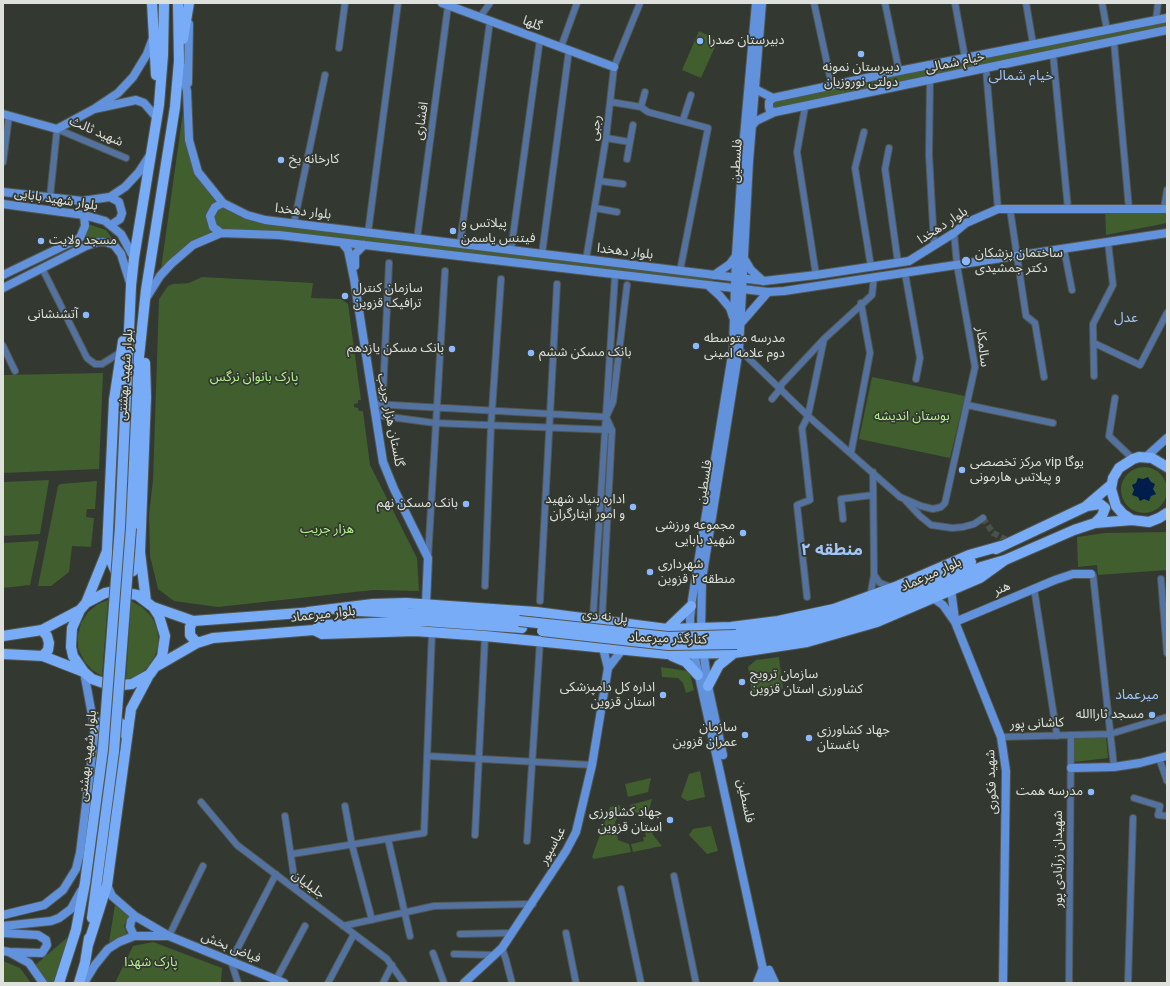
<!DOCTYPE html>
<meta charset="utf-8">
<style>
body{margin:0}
#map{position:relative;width:1170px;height:986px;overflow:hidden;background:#333830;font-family:Roboto,sans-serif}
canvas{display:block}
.frame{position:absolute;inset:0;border:4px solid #dde0db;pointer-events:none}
</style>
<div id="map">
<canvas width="1170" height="986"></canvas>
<div class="frame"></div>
</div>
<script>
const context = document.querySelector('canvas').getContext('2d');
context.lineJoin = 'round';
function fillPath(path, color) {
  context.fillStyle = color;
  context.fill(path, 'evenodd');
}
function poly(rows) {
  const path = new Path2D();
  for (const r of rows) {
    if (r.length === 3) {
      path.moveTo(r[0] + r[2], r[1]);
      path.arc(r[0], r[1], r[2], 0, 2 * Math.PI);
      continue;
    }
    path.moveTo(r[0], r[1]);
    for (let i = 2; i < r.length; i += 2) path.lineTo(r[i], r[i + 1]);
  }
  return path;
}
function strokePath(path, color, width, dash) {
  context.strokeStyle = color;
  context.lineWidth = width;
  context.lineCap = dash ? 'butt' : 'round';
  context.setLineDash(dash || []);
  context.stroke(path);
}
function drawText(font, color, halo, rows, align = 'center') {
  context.font = font + ' Roboto,"Noto Sans Arabic",sans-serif';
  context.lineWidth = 3.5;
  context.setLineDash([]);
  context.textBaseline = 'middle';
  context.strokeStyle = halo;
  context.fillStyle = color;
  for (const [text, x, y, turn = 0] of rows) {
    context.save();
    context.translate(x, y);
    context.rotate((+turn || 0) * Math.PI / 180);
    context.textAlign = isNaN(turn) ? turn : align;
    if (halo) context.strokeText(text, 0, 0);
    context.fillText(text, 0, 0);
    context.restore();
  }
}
fillPath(poly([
 [1167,18,1167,30,805,107,769,108,769,102],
 [699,31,718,40,701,78,682,70],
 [187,91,193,158,223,203,247,215,712,278,713,281,712,283,221,233,193,245,160,276,183,112],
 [1105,210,1167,211,1167,223,1106,235],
 [88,224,106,230,113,240,101,237,90,239,85,236],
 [202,277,313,283,311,298,341,299,348,304,361,400,358,400,358,403,354,404,354,407,358,408,359,411,363,411,370,465,417,558,419,591,373,590,218,607,174,601,158,589,150,556,149,515,153,480,159,299,168,286,173,284,189,283],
 [103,373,99,469,3,473,3,375],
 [872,377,965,396,950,458,859,439],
 [1144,490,23],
 [49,480,40,534,3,536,3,482],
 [97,481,95,509,87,509,86,517,94,518,91,547,72,546,69,572,51,586,38,586,58,486,60,484],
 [1167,532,1167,570,1098,575,1097,565,1078,567,1077,537,1105,533],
 [37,541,39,542,30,585,3,588,3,543],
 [108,600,102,676,92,670,84,661,78,648,78,635,81,623,88,612,98,604],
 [131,601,142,607,152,617,157,629,159,643,155,656,148,667,137,676,126,679],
 [779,657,783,689,752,693,748,667,756,660],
 [661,667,687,671,691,677,694,690,686,693,683,683,678,678,662,677],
 [1074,737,1106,737,1108,758,1074,762],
 [700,771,705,797,687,801,681,797,689,774],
 [651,778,648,792,628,797,625,784],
 [652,799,647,817,644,818,631,809,630,805],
 [620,805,621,812,615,822,618,840,629,844,631,852,594,859,592,857,610,807],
 [651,826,653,835,662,846,633,852,631,844,644,841,643,837,646,837,644,828],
 [711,826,718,851,707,854,689,835,693,829],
 [115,905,129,916,124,926,127,934,109,942],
 [76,930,59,983,43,983,33,967],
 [153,942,222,968,221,983,115,983,133,946],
 [3,961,20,968,31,983,3,983]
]), '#415e2f');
fillPath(poly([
 [1148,477,1151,482,1155,484,1153,489,1156,494,1151,496,1149,501,1144,499,1140,501,1138,497,1132,495,1134,490,1132,485,1136,483,1138,478,1143,479]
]), '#001d4c');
strokePath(poly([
 [983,518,993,533,1005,539,1012,539]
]), '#4c514a', 6, [6, 3]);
const street = poly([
 [814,3,832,86],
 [885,3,899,71],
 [955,3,965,58],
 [1026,3,1033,44],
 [1102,3,1107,30],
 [480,17,490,3],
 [1156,20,1158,3],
 [1114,42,1129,209],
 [561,47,577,3],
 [339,48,345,3],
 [1053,54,1068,209],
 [986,69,998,209],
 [930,80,929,155,934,244],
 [611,102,641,107,645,92],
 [641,107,648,112,708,128,680,271],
 [805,107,797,152,816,275],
 [683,120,691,95],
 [864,132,855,168,871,267],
 [606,138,630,142],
 [889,148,885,169,898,263],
 [627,159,633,125],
 [3,162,9,116],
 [599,181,623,184],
 [50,197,57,129,126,158],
 [595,208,617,212],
 [1010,209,1026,316,1035,323,1044,377],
 [1164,209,1167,190],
 [294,223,325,75],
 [368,233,398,3],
 [417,239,448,6],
 [460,244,490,21],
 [1064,249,1072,290],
 [511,250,540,39],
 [542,254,569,50],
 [586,260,606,138,614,67,640,3],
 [42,268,87,358,95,364,102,364,121,352],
 [905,273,920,358,916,379],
 [1094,343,1140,365,1167,313],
 [3,346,15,371],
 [739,349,808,416,900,497,921,506,933,509,941,507,945,503,975,367,957,265,954,233],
 [1094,376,1093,324,1113,285,1108,242],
 [779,387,824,339,872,295,874,277],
 [1115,398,1109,436,1133,459],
 [772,399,781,388],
 [373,404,606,417],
 [967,405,1053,423],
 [375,415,435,423,612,430],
 [382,415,389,263],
 [607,415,613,402,627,285],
 [851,453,870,353,861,303],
 [906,501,920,516,931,525,952,528,963,527,974,524,983,518],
 [843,519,841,499,873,495],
 [428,558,445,271],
 [1091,574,1093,575,1114,767],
 [874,575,880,583,891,587],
 [1161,579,1167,653],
 [485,586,491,425,501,279],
 [1034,588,1057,736],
 [807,597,797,505,810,500,802,428,808,416,824,339],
 [870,597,874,575,873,472],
 [540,601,557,284],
 [593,618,615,275],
 [602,619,612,430,606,417],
 [1001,737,1110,734,1167,717],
 [427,756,592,765],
 [1159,758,1167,781],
 [1134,798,1160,806,1158,815,1167,816],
 [201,802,237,845,387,959,404,983],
 [345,806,352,845,372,920],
 [285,816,296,890],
 [475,835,485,636],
 [388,839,410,936],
 [527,841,540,641],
 [292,854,424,833,432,632],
 [674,876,696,983],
 [621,889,641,983],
 [343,926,434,906,533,904],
 [566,933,576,983],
 [460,934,512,933],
 [169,936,203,866],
 [502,948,506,960,512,983],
 [433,953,444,983],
 [454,954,494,955],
 [276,980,305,926],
 [238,983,231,961,276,874],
 [328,983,354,934],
 [383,983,392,965],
 [1069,983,1071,735],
 [1128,983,1133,818]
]);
const secondary = poly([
 [442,3,614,67],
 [153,38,147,54,133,77,118,93,94,109,136,100,144,103,157,118],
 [180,64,187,91,189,140,198,172,223,203,247,215,265,220,764,281,816,275,909,261,954,233,966,223,998,209,1167,209],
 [188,83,189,24],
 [754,85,757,90,773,98,899,71,1167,18],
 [773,98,769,102,769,107,770,111,775,112],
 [3,114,57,129,94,109],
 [751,127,756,121,775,112,1167,30],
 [3,192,82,201,110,197,125,187,139,172,150,155],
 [110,197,119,202,122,213,120,219,111,225],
 [3,204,84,215,105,221,121,234,134,258],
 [221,233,213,227,210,216,215,207,223,203],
 [342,243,348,250,354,279,383,462,394,489,428,558,426,604],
 [745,260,751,270,763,281],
 [355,266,355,254,364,245],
 [3,275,80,238,85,226,84,215],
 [714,275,730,264,736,256],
 [709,286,720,296,730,308,733,317],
 [3,288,86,246,98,242,106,242,114,245,121,254,130,283],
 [145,300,160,276,171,264,193,245,221,233,279,235,768,292,784,291,1167,233],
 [741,323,768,292],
 [1146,457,1167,438],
 [951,590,955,619],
 [933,598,943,605,955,622,1001,737,1006,771,1003,983],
 [955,622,1055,580,1073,574,1091,574],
 [701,633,702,579,739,349,749,161,762,3],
 [691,634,690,619,692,600,733,349,736,255,744,137,756,3],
 [693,649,766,983],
 [703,649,708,686,723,755],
 [608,668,622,650],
 [1071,768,1114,767,1140,763,1167,756],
 [107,885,112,896,135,916,169,936,284,983],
 [3,915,44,905,63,890,76,869,80,853,95,731,84,672],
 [3,926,51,921,59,918,71,909,81,891],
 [3,933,38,935,46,940,47,945,42,953,9,952],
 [134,936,130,927,131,921,135,916],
 [3,951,9,952,29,963,43,983],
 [769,970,775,983],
 [84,983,95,965,108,949,119,942,134,936,166,936],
 [464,983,502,948,566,851,576,832,592,765,608,668,603,648],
 [757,983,763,968]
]);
const primary = poly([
 [152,3,156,75],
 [183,39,189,3],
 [145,363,146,397,140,552,146,601],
 [1167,467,1152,458,1139,457,1133,459,1119,468,1113,478,1111,489,1116,506,1123,514,1132,520,1149,522,1159,518,1167,513],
 [1087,506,1100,504,1105,508,1102,516,1095,523],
 [120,527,131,286,134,258,159,105,163,55,164,3],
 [131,528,139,357,146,290,175,107,179,61,178,3],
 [996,549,1085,507,1112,484],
 [107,551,115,570,123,573,133,571,138,563,139,557],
 [86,603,107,551,114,400,123,341],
 [153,607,159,616,165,636,162,657,150,674,132,684,112,686,92,679,84,672,73,656,71,647,72,628,80,610,86,603,105,593,116,591,137,595,153,607,193,621,314,612],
 [358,611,486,617,519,621],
 [308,612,373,604,406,603,536,612,667,629,731,627,778,621,834,609,895,587,969,555,1001,546],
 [193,621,190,627,190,635,197,643],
 [42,630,47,636,49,643,48,650,43,656],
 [314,630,322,634,415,631,485,636,667,654,734,653,807,642,877,622,980,578,1005,560],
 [670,630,667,629,691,606],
 [736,635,788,628,837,617,896,595,971,562],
 [3,636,42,630,80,610],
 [737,644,790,637,839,625,900,603,981,567,1005,560,1074,530,1095,523,1132,520],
 [3,654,43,656,84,672],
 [672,656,686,662,698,675],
 [157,666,197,643,213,638,314,630,322,625,424,621,522,628],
 [708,686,719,665,734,653],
 [95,731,101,722,113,719,123,725,126,736],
 [92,918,114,751],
 [88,945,107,885,131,709,148,677],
 [59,983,76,930,85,883,103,749],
 [79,983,85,963,89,938]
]);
strokePath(street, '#52564f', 8);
strokePath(secondary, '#52564f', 10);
strokePath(primary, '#52564f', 12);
strokePath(street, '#5372a0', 6);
strokePath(secondary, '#6192db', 8);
strokePath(primary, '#79acf6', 10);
const primaryBridge = poly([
 [519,621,668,637,736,635],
 [542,631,668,645,737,644],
 [103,749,120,527],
 [114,751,131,528]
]);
strokePath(primaryBridge, '#52564f', 12, []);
strokePath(primaryBridge, '#79acf6', 10);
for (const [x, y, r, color] of [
 [700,41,4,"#8cb9fc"],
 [861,54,4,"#8cb9fc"],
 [281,160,4,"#8cb9fc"],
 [453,231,4,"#8cb9fc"],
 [41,241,4,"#8cb9fc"],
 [966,261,5,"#8cb9fc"],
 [345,296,4,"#8cb9fc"],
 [86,315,4,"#8cb9fc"],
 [696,346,4,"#8cb9fc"],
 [452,349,4,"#8cb9fc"],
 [531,353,4,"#8cb9fc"],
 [962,470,4,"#8cb9fc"],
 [466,504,4,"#8cb9fc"],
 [633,507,4,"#8cb9fc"],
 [743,533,4,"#8cb9fc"],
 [650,572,4,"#8cb9fc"],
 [742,682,4,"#8cb9fc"],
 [663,695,4,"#8cb9fc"],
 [1152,715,4,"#8cb9fc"],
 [745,735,4,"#8cb9fc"],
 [809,738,4,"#8cb9fc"],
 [1091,792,4,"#8cb9fc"],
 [670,820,4,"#8cb9fc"]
]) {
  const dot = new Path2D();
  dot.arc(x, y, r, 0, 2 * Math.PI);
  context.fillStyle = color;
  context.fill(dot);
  strokePath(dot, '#333830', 1.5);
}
drawText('13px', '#dde0db', '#333830', [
 ["گلها",532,24,21],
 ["خیام شمالی",955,63,-12],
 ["افشاری",422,121,-82],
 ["رجبی",596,128,-82],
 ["شهید ثالث",96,132,23],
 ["فلسطین",737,161,-86],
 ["بلوار شهید بابایی",56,200,9],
 ["بلوار دهخدا",303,212,7],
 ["بلوار دهخدا",943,226,-33],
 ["بلوار دهخدا",625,252,7],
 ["سالمکار",982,347,83],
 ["بلوار شهید بهشتی",126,375,-86],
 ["گلستان هزار جریب",390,420,79],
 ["فلسطین",705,482,-81],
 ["بلوار میرعماد",931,575,-24],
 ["هنر",1002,589,-23],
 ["بلوار میرعماد",323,615,-6],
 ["پل نه دی",605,617,6],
 ["کنارگذر میرعماد",668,639,2],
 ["کاشانی پور",1037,724,-2],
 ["بلوار شهید بهشتی",88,756,-84],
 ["شهید فکوری",992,782,-92],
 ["فلسطین",745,801,78],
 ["عباسپور",553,846,-61],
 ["شهیدان زرآبادی پور",1059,859,-90],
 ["جلیلیان",308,885,37],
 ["فیاض بخش",231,948,22]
]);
drawText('13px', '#dde0db', '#333830', [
 ["دبیرستان صدرا",708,41],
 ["دبیرستان نمونه",861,68,"center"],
 ["دولتی نوروزیان",861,83,"center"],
 ["کارخانه یخ",289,160],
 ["پیلاتس و",461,224],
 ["فیتنس یاسمن",461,239],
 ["مسجد ولایت",49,241],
 ["ساختمان پزشکان",975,254],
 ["دکتر جمشیدی",975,269],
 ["سازمان کنترل",353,289],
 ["ترافیک قزوین",353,304],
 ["آتشنشانی",78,315,"right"],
 ["مدرسه متوسطه",704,339],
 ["دوم علامه امینی",704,354],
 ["بانک مسکن یازدهم",444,349,"right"],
 ["بانک مسکن ششم",539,353],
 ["مرکز تخصصی vip یوگا",970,463],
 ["و پیلاتس هارمونی",970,478],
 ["اداره بنیاد شهید",625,500,"right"],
 ["و امور ایثارگران",625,515,"right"],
 ["بانک مسکن نهم",458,504,"right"],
 ["مجموعه ورزشی",735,526,"right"],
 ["شهید بابایی",735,541,"right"],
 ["شهرداری",658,565],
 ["منطقه ۲ قزوین",658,580],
 ["سازمان ترویج",750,675],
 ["کشاورزی استان قزوین",750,690],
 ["اداره کل دامپزشکی",655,688,"right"],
 ["استان قزوین",655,703,"right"],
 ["مسجد ثاراالله",1144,715,"right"],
 ["سازمان",737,728,"right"],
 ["عمران قزوین",737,743,"right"],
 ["جهاد کشاورزی",817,731],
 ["باغستان",817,746],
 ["مدرسه همت",1083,792,"right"],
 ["جهاد کشاورزی",662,813,"right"],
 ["استان قزوین",662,828,"right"]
], 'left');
drawText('13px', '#b4f48d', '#333830', [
 ["پارک بانوان نرگس",254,378],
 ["بوستان اندیشه",912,417],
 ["هزار جریب",327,530],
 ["پارک شهدا",151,963]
]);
drawText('14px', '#a2c4f6', '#333830', [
 ["خیام شمالی",1021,76],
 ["عدل",1126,318],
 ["میرعماد",1137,695]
]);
drawText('bold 17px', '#a2c4f6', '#333830', [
 ["منطقه ۲",832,551]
]);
</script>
